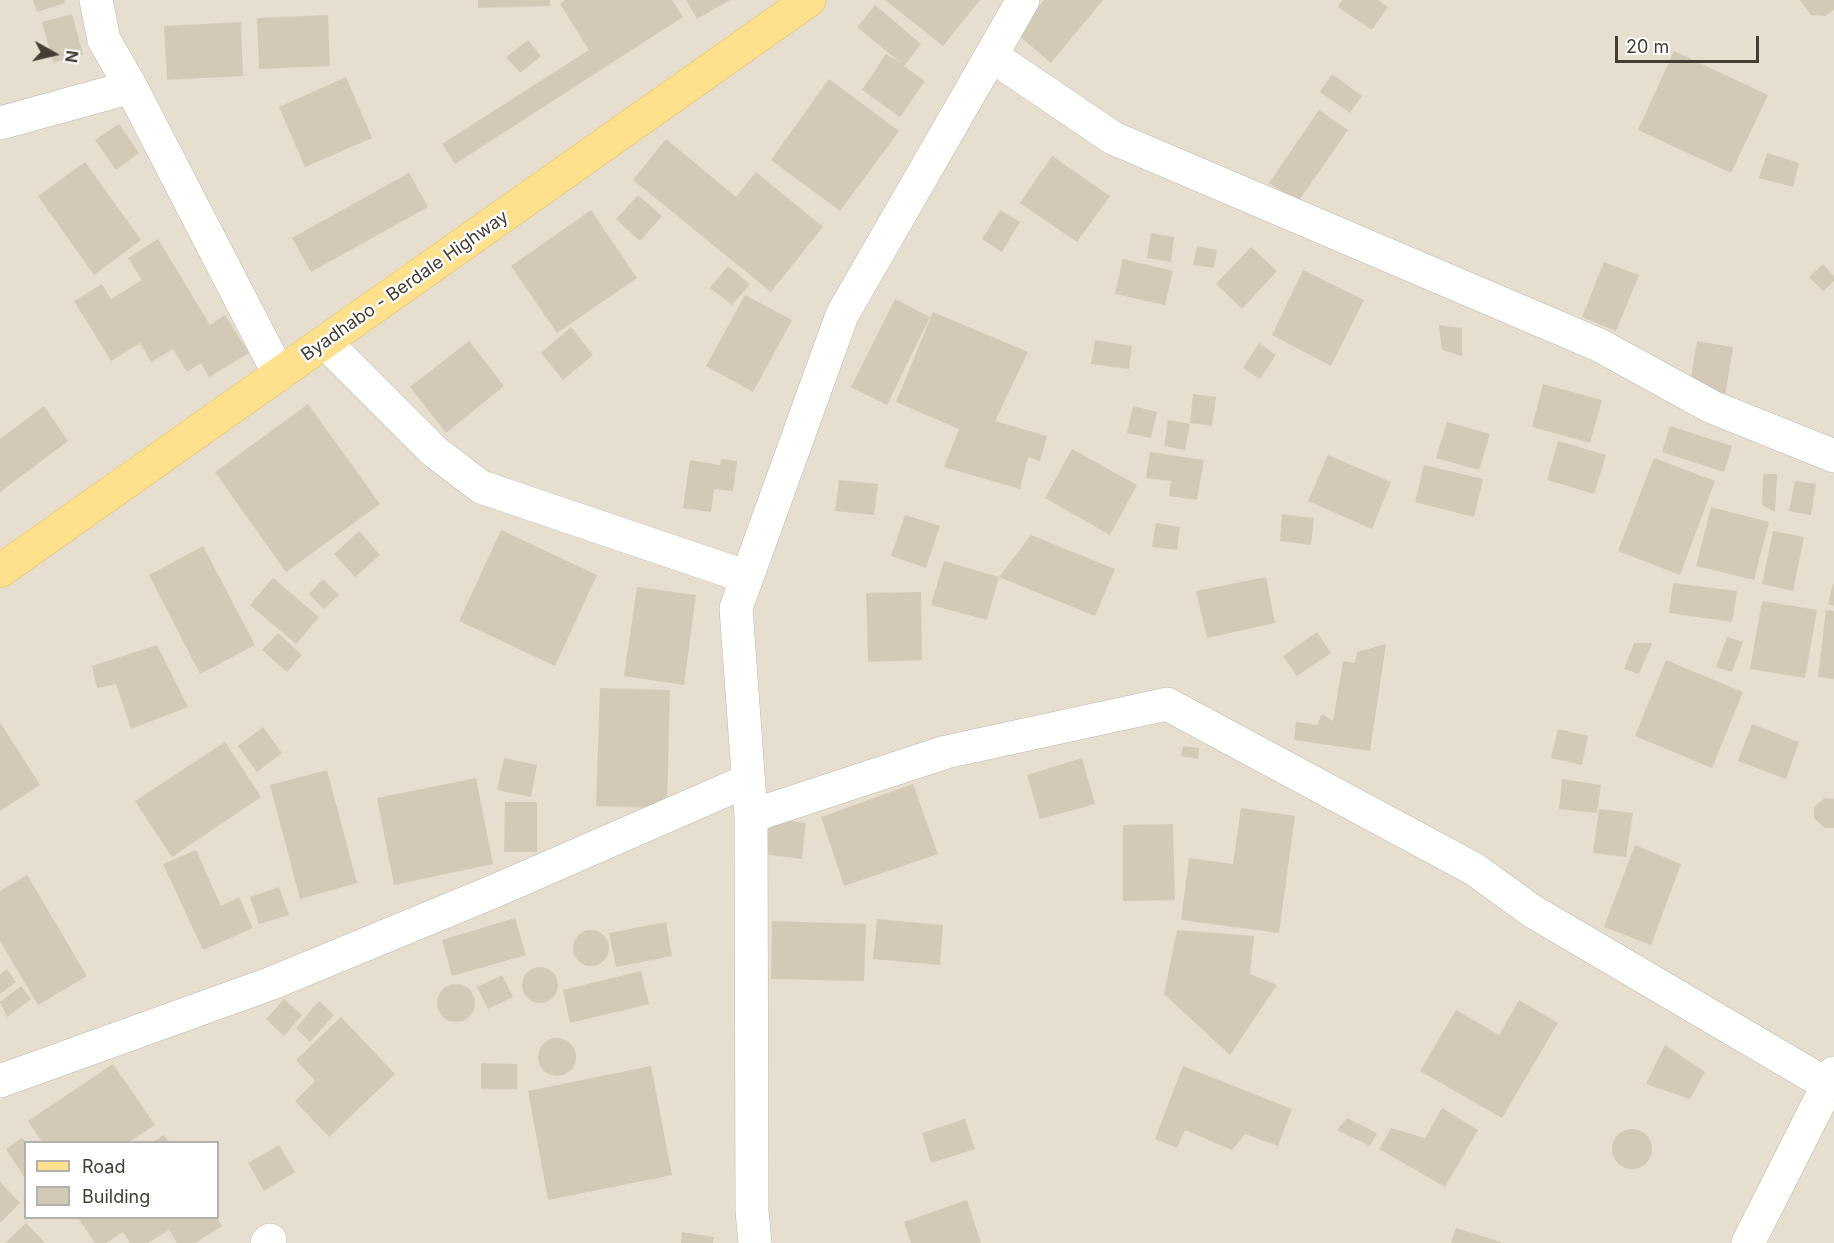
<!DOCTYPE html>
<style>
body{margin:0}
#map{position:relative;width:1834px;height:1243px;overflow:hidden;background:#f2ede2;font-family:Inter,sans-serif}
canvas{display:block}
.legend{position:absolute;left:24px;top:1141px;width:195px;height:78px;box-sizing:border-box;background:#fff;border:2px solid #b4b1ad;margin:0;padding:8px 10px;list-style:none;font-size:18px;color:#433d33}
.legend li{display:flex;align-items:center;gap:12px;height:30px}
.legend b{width:30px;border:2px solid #b4b1ad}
.north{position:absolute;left:24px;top:24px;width:60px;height:60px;-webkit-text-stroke:4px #fff;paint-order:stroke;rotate:98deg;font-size:16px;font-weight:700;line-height:24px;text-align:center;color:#433d33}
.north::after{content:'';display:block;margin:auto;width:21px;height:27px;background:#433d33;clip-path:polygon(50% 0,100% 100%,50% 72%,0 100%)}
.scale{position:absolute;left:1615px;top:36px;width:144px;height:27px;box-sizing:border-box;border:3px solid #433d33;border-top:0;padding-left:8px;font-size:18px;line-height:21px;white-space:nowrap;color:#433d33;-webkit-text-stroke:4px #fff;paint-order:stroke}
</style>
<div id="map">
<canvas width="1834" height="1243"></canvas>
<ul class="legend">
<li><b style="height:8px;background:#ffe18d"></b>Road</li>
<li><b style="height:16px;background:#d3c9b7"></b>Building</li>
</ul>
<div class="north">N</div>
<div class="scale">20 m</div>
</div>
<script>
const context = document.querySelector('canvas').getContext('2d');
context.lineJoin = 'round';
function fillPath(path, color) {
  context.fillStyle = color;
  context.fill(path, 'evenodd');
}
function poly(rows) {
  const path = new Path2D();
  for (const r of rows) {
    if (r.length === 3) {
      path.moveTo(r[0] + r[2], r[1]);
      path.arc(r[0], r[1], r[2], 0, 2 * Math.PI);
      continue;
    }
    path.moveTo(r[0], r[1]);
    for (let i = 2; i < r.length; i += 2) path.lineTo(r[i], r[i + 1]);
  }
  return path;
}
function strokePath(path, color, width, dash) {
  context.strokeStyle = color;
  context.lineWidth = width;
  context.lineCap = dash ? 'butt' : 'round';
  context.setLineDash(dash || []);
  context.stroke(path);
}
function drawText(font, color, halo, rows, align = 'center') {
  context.font = font + ' Inter,sans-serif';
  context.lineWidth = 4.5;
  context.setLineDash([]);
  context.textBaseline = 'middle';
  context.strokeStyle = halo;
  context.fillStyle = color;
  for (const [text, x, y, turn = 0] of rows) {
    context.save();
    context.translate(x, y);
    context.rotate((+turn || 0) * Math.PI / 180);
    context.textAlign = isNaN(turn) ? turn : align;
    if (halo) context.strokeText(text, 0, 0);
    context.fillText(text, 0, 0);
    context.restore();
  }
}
fillPath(poly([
 [0,0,1834,0,1834,1243,0,1243],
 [26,1142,218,1142,218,1218,26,1218]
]), '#e6dfd0');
fillPath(poly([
 [33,0,64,0,65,3,37,12],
 [478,0,550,0,550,6,478,8],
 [565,0,672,0,683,17,455,164,442,144,589,50,560,4],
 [686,0,730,0,697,19],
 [885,0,980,0,943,46],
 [1044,0,1103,0,1051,63,1016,33],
 [1342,0,1378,0,1388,7,1372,30,1338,7],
 [1800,0,1834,0,1834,10,1825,16,1811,15],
 [875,5,921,44,904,66,925,81,900,117,862,90,886,54,902,64,857,27],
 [72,14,83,54,53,63,42,22],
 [328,15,330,66,259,69,257,18],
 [241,22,243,76,167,80,164,26],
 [528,40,541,56,520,73,506,57],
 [1674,51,1768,95,1731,173,1638,130],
 [1332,74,1362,96,1350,113,1320,92],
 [346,77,372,138,305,167,279,107],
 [829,79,899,131,840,211,771,160],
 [1319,110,1348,130,1298,202,1269,183],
 [119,124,139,153,116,170,95,140],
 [666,139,736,197,756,172,823,227,771,292,633,180],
 [1767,153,1799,163,1793,187,1759,178],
 [1052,156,1110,196,1077,242,1020,203],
 [85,162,141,240,94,275,38,196],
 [409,173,428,207,311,272,292,238],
 [638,195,662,216,640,241,616,219],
 [591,210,637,278,557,333,511,266],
 [1000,210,1020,222,1002,252,982,239],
 [1151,233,1174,237,1171,262,1147,258],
 [158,239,210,325,225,315,249,353,209,377,201,363,187,372,173,349,151,362,140,343,111,361,74,301,102,284,111,299,142,280,128,258],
 [1197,246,1217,250,1214,268,1193,265],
 [1251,247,1277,271,1242,309,1216,284],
 [1123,259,1173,271,1165,305,1115,294],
 [1604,262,1639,275,1616,331,1582,317],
 [1823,264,1834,276,1834,281,1823,291,1809,277],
 [728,266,750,284,732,305,710,288],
 [1303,270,1364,300,1331,366,1272,335],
 [745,295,792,320,753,392,706,366],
 [895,299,930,317,887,405,851,387],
 [933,312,1028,352,995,421,1047,436,1040,461,1028,457,1020,489,944,467,959,429,896,402],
 [1439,325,1462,328,1462,356,1442,350],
 [571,327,593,355,563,380,541,353],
 [1095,340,1132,346,1129,369,1091,364],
 [469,341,504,386,446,433,410,387],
 [1697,341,1733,347,1725,397,1689,391],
 [1259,343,1276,355,1260,379,1243,368],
 [1543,384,1602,400,1590,443,1532,427],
 [1193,394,1216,397,1212,426,1190,423],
 [308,404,380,504,286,572,215,472],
 [44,406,68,441,0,492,0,439],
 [1133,406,1157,412,1151,438,1127,433],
 [1168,420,1190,424,1185,450,1164,446],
 [1447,422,1490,434,1479,470,1436,458],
 [1670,426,1732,446,1724,472,1662,452],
 [1558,441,1606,455,1594,494,1547,480],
 [1072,449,1137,485,1110,535,1045,498],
 [1150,452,1204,460,1197,500,1169,496,1171,481,1146,478],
 [1328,455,1391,482,1372,529,1308,501],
 [1654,458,1715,481,1680,575,1618,551],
 [721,459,737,461,733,491,714,489,711,512,683,508,690,460,720,465],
 [1424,465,1483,479,1474,517,1415,502],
 [1763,474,1777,474,1775,512,1762,505],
 [839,480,878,484,874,515,835,511],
 [1795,481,1816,484,1811,515,1789,511],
 [1711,507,1769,522,1754,580,1696,566],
 [1282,514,1314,518,1311,545,1280,541],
 [905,515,940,526,926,568,891,556],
 [1156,523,1180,527,1177,550,1152,547],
 [501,530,597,575,555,666,459,621],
 [359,531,380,555,355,577,334,554],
 [1773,531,1804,537,1793,591,1762,584],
 [1031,535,1115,569,1095,616,999,577],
 [203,546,255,645,200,674,149,575],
 [944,561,999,577,987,620,931,605],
 [1266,577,1275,623,1207,638,1196,591],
 [273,578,319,617,296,644,250,605],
 [323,579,339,595,324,609,309,594],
 [1673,583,1737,591,1732,622,1669,613],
 [1833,584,1834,584,1834,606,1828,604],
 [637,587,696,595,684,685,624,676],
 [921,592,922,660,868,662,866,593],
 [1762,601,1817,610,1805,678,1750,669],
 [1826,610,1834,611,1834,679,1818,677],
 [1317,632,1331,653,1297,676,1283,656],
 [278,633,302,655,287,672,262,650],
 [1727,637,1743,642,1732,672,1716,667],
 [1634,643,1652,643,1639,674,1624,669],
 [1386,644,1370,751,1294,740,1296,722,1317,725,1322,714,1333,721,1343,661,1355,663,1357,652],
 [157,645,188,707,131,729,116,684,97,688,92,666],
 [1666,660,1743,692,1712,768,1635,736],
 [600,688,670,690,667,808,596,806],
 [0,722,40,785,0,811],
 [1752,724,1799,742,1786,779,1738,761],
 [263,727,282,753,257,772,238,746],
 [1558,729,1588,736,1582,765,1551,758],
 [225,742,261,797,172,857,135,801],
 [1183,746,1199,748,1198,759,1181,756],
 [504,758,537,765,531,797,497,790],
 [1082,758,1095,804,1040,819,1027,775],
 [327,770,357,883,300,899,270,785],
 [476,778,493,864,394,885,377,798],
 [1562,779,1601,785,1597,813,1559,809],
 [913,784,938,854,844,886,821,817],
 [1825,798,1834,799,1834,828,1825,828,1814,818,1814,807],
 [505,802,537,802,537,852,504,852],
 [1241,808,1295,816,1279,933,1181,920,1189,858,1233,864],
 [1599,809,1633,813,1626,857,1593,853],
 [767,818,806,823,802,859,763,854],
 [1173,824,1175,900,1123,901,1123,825],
 [1635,845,1681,864,1651,945,1604,927],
 [196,850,221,906,239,897,253,928,203,950,163,864],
 [27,875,87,976,38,1005,0,941,0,891],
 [279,887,289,915,259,924,250,897],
 [515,918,526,955,452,976,442,940],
 [877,919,943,925,940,965,873,959],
 [772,921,866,924,864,981,771,979],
 [666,922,672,956,616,967,609,933],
 [591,948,18],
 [1177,930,1254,936,1250,974,1277,985,1230,1055,1164,994],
 [540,985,18],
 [7,969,16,982,0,994,0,974],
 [641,971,649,1004,570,1023,563,990],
 [502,975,513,997,488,1009,477,987],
 [456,1003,19],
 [21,986,31,999,7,1017,0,1002],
 [284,999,302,1015,284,1036,266,1019],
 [1519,1000,1558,1023,1502,1118,1420,1071,1456,1010,1499,1035],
 [319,1001,334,1015,310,1042,296,1028],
 [341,1017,395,1074,329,1137,295,1101,315,1081,296,1060],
 [557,1057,19],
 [1665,1045,1705,1072,1690,1099,1646,1084],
 [481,1063,517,1064,517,1089,481,1089],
 [113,1064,155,1125,129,1142,42,1142,28,1121],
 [651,1066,672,1175,548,1200,528,1091],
 [1183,1066,1292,1109,1278,1146,1245,1134,1232,1150,1185,1130,1177,1148,1155,1139],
 [1442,1108,1478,1130,1445,1187,1379,1149,1391,1128,1425,1138],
 [1347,1118,1377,1133,1370,1146,1337,1130],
 [965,1119,975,1149,931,1163,922,1133],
 [1632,1149,20],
 [164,1135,169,1142,152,1142],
 [22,1138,26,1143,26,1180,6,1149],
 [279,1145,295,1172,264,1191,248,1163],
 [0,1182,20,1203,0,1223],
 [967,1200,981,1243,911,1243,904,1222],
 [78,1218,217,1218,222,1226,195,1243,177,1243,169,1230,148,1243,130,1243,123,1232,106,1243,95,1243],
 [26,1223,45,1243,5,1243],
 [1456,1228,1501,1242,1501,1243,1451,1243],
 [682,1232,714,1237,713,1243,681,1243]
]), '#d3c9b7');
const street = poly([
 [96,0,104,40,131,87],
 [992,56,1113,138,1599,345,1712,407,1834,456],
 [0,123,131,87,279,374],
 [325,342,434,451,481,487,747,577],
 [751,816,946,752,1167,704,1474,869,1532,911,1828,1085],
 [0,1081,272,983,497,890,749,780],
 [267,1243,270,1240],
 [755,1243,752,1211,751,816,736,608,842,315,1023,0],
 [1748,1243,1834,1073]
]);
const primary = poly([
 [0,571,809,0]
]);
strokePath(street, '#c0b8a8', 34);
strokePath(primary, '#e6bf5c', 34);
strokePath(street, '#fff', 33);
strokePath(primary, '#ffe18d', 33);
drawText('18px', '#433d33', '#fff', [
 ["Byadhabo - Berdale Highway",405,286,-35]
]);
</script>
